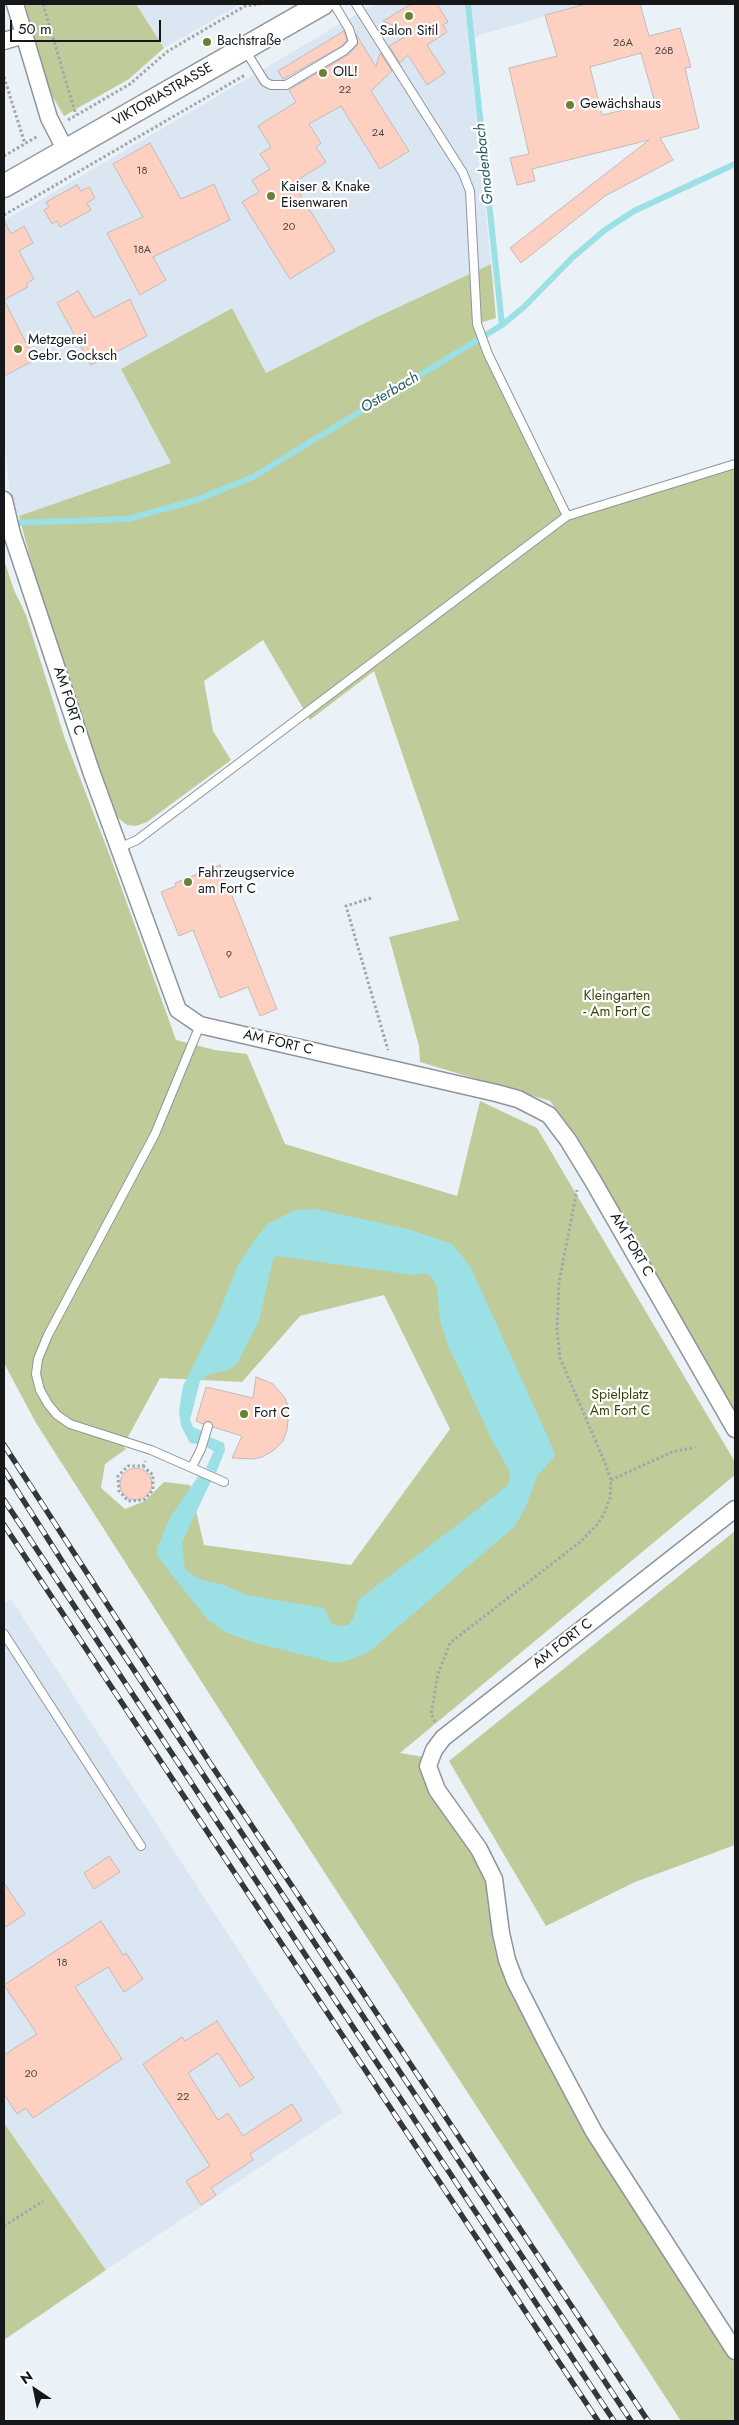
<!DOCTYPE html>
<meta charset="utf-8">
<style>
body{margin:0}
#map{position:relative;width:739px;height:2425px;overflow:hidden;background:#eaf1f7;font-family:Jost,sans-serif}
canvas{display:block}
.frame{position:absolute;inset:0;border:5px solid #151719;pointer-events:none}
.north{position:absolute;left:10px;top:2365px;width:50px;height:50px;-webkit-text-stroke:4px #fff;paint-order:stroke;rotate:326deg;font-size:14px;font-weight:700;line-height:20px;text-align:center;color:#151719}
.north::after{content:'';display:block;margin:auto;width:18px;height:22px;background:#151719;clip-path:polygon(50% 0,100% 100%,50% 72%,0 100%)}
.scale{position:absolute;left:10px;top:20px;width:151px;height:22px;box-sizing:border-box;border:2px solid #151719;border-top:0;padding-left:6px;font-size:15px;line-height:18px;white-space:nowrap;color:#151719;-webkit-text-stroke:4px #fff;paint-order:stroke}
</style>
<div id="map">
<canvas width="739" height="2425"></canvas>
<div class="frame"></div>
<div class="north">N</div>
<div class="scale">50 m</div>
</div>
<script>
const context = document.querySelector('canvas').getContext('2d');
context.lineJoin = 'round';
function fillPath(path, color) {
  context.fillStyle = color;
  context.fill(path, 'evenodd');
}
function poly(rows) {
  const path = new Path2D();
  for (const r of rows) {
    if (r.length === 3) {
      path.moveTo(r[0] + r[2], r[1]);
      path.arc(r[0], r[1], r[2], 0, 2 * Math.PI);
      continue;
    }
    path.moveTo(r[0], r[1]);
    for (let i = 2; i < r.length; i += 2) path.lineTo(r[i], r[i + 1]);
  }
  return path;
}
function strokePath(path, color, width, dash) {
  context.strokeStyle = color;
  context.lineWidth = width;
  context.lineCap = dash ? 'butt' : 'round';
  context.setLineDash(dash || []);
  context.stroke(path);
}
function drawText(font, color, halo, rows, align = 'center') {
  context.font = font + ' Jost,sans-serif';
  context.lineWidth = 4.5;
  context.setLineDash([]);
  context.textBaseline = 'middle';
  context.strokeStyle = halo;
  context.fillStyle = color;
  for (const [text, x, y, turn = 0] of rows) {
    context.save();
    context.translate(x, y);
    context.rotate((+turn || 0) * Math.PI / 180);
    context.textAlign = isNaN(turn) ? turn : align;
    if (halo) context.strokeText(text, 0, 0);
    context.fillText(text, 0, 0);
    context.restore();
  }
}
fillPath(poly([
 [136,4,241,4,164,48],
 [374,4,586,4,480,35,469,41,491,264,375,318,266,373,231,308,122,369,171,463,19,516,10,492,4,442,4,220,32,205],
 [11,1599,343,2112,106,2270,4,2123,4,1603]
]), '#dae7f3');
fillPath(poly([
 [25,4,136,4,164,48,129,79,64,116,50,92],
 [491,264,496,318,477,324,567,516,735,464,735,1411,576,1135,550,1101,420,1062,419,1046,389,937,459,920,374,671,310,720,263,640,204,681,213,731,231,760,147,822,136,826,127,825,117,817,111,804,35,577,19,516,171,463,121,369,232,308,266,373,375,318],
 [4,560,14,590,26,615,65,739,110,856,176,1040,215,1050,247,1054,285,1144,457,1196,480,1101,537,1128,735,1462,735,1475,400,1753,424,1757,492,1882,503,1967,538,2047,591,2135,735,2359,735,2421,681,2421,260,1773,36,1423,4,1363],
 [384,1295,450,1429,351,1565,204,1545,190,1485,164,1482,145,1501,125,1509,101,1488,105,1464,126,1449,123,1446,160,1378,242,1382,300,1316],
 [735,1531,735,1845,635,1882,546,1926,449,1761],
 [4,2123,106,2270,4,2340]
]), '#c0cb9a');
fillPath(poly([
 [316,1209,408,1229,452,1244,470,1266,551,1444,555,1456,537,1476,526,1506,515,1526,369,1652,349,1660,335,1663,252,1642,225,1632,207,1619,158,1557,157,1549,169,1519,199,1475,211,1481,182,1542,185,1569,199,1579,224,1585,246,1595,324,1608,331,1623,338,1626,348,1625,354,1617,359,1599,469,1516,508,1485,510,1476,509,1470,492,1440,448,1345,440,1320,437,1287,432,1278,426,1273,414,1275,277,1256,273,1260,259,1321,237,1364,228,1370,210,1374,200,1381,190,1420,193,1427,202,1431,198,1444,190,1443,181,1426,179,1411,183,1386,216,1320,237,1267,256,1238,269,1223,296,1210],
 [210,1437,224,1443,225,1450,216,1473,206,1468,214,1451,206,1447]
]), '#9be0e5');
strokePath(poly([
 [468,4,502,325],
 [10,523,128,519,196,500,253,477,502,325,524,307,572,258,605,230,634,211,735,164]
]), '#9be0e5', 6);
const building = poly([
 [411,4,437,4,448,22,443,25,447,32,427,45,445,73,427,85,408,55,400,63,389,46,411,33,383,21,411,4],
 [586,4,640,4,649,36,680,28,691,67,685,68,699,128,660,138,673,160,605,196,521,263,510,248,649,140,532,169,535,181,517,185,510,158,529,154,509,68,557,56,545,15,586,4],
 [641,53,655,103,602,115,590,67,641,53],
 [344,31,347,40,342,46,283,79,278,71,344,31],
 [356,34,376,67,380,53,392,71,371,91,409,151,380,169,341,106,309,124,321,143,316,147,326,162,293,183,335,251,290,279,242,202,259,192,252,180,270,169,260,154,271,147,258,126,296,102,289,90,349,54,358,44,356,34],
 [150,143,181,199,214,184,230,220,153,257,166,280,140,295,107,233,143,217,113,164,150,143],
 [77,185,81,191,89,187,95,198,87,203,91,210,60,227,57,221,52,224,44,210,49,207,46,202,77,185],
 [4,220,11,234,24,226,33,243,19,251,34,279,26,284,28,287,4,300,35,360,4,376,4,220],
 [78,291,94,318,130,299,147,336,91,365,57,303,78,291],
 [220,865,277,1009,260,1016,248,987,220,998,193,930,179,936,161,892,176,886,175,883,220,865],
 [256,1377,273,1384,285,1398,289,1409,287,1430,283,1441,274,1450,262,1457,253,1459,232,1458,242,1436,213,1427,210,1421,203,1424,196,1421,206,1387,253,1398,256,1377],
 [136,1484,16],
 [109,1856,120,1872,94,1889,84,1873,109,1856],
 [4,1883,25,1914,4,1928,4,1883],
 [101,1921,123,1955,126,1953,143,1979,124,1992,108,1967,75,1987,122,2059,33,2118,26,2108,17,2114,4,2094,4,2055,37,2034,4,1985,101,1921],
 [217,2021,254,2078,240,2087,218,2053,188,2073,218,2120,228,2113,243,2136,292,2104,302,2120,250,2154,253,2160,211,2188,216,2195,201,2205,186,2181,210,2166,143,2064,182,2037,185,2041,217,2021]
]);
fillPath(building, '#fed0c2');
strokePath(building, '#c3bab8', 1);
const lane = poly([
 [356,4,463,173,470,191,477,324,488,354,567,516],
 [245,50,265,82,271,85,286,85,345,50,353,42,349,29,334,4],
 [119,848,137,840,567,516,735,464],
 [200,1025,155,1134,48,1335,38,1359,36,1374,40,1390,48,1404,57,1415,70,1424,151,1450,224,1482],
 [192,1467,201,1449,208,1426],
 [4,1634,141,1846]
]);
const street = poly([
 [15,4,49,118,66,151],
 [4,41,24,35],
 [4,500,12,534,91,771,178,1010,200,1025,496,1093,518,1099,549,1115,568,1140,593,1181,735,1429],
 [735,1509,443,1738,434,1750,428,1766,437,1790,479,1849,494,1879,501,1933,507,1960,515,1981,546,2042,594,2132,735,2351]
]);
const secondary = poly([
 [4,186,322,4]
]);
strokePath(lane, '#8f959b', 10);
strokePath(street, '#8f959b', 19);
strokePath(secondary, '#8f959b', 25);
strokePath(poly([
 [43,4,76,115],
 [4,77,25,144],
 [68,120,130,84,168,51,245,6,260,4],
 [4,156,38,136],
 [4,215,245,75],
 [371,898,346,906,388,1050],
 [143,1466,153,1475,153,1490,144,1500,128,1501,119,1491,118,1476,128,1466,143,1466,145,1461],
 [611,1480,672,1452,695,1447],
 [435,1722,431,1714,438,1674,450,1643,580,1542,596,1526,604,1514,610,1498,611,1480,605,1463,560,1358,557,1329,559,1282,577,1190],
 [4,2226,43,2201]
]), '#a1a6ab', 3, [2.5, 2.5]);
strokePath(lane, '#fff', 8);
strokePath(street, '#fff', 16);
strokePath(secondary, '#fff', 22);
const rail = poly([
 [4,1445,210,1763,648,2421],
 [4,1470,69,1572,631,2421],
 [4,1500,614,2421],
 [4,1525,598,2421]
]);
strokePath(rail, '#34373a', 5.5);
strokePath(rail, '#fff', 4, [11]);
for (const [x, y, r, color] of [
 [409,16,5,"#6b8132"],
 [207,42,5,"#6b8132"],
 [323,73,5,"#6b8132"],
 [570,105,5,"#6b8132"],
 [271,196,5,"#6b8132"],
 [18,349,5,"#6b8132"],
 [188,882,5,"#6b8132"],
 [244,1414,5,"#6b8132"]
]) {
  const dot = new Path2D();
  dot.arc(x, y, r, 0, 2 * Math.PI);
  context.fillStyle = color;
  context.fill(dot);
  strokePath(dot, '#fff', 2);
}
drawText('11px', '#4f4543', null, [
 ["26A",623,43],
 ["26B",664,51],
 ["22",345,90],
 ["24",378,133],
 ["18",142,171],
 ["20",289,227],
 ["18A",142,250],
 ["9",229,955],
 ["18",62,1963],
 ["20",31,2074],
 ["22",183,2097]
]);
drawText('14px', '#151719', '#fff', [
 ["Salon Sitil",409,32,"center"],
 ["Bachstraße",217,42],
 ["OIL!",333,73],
 ["Gewächshaus",580,105],
 ["Kaiser & Knake",281,188],
 ["Eisenwaren",281,204],
 ["Metzgerei",28,341],
 ["Gebr. Gocksch",28,357],
 ["Fahrzeugservice",198,874],
 ["am Fort C",198,890],
 ["Fort C",254,1414]
], 'left');
drawText('14px', '#151719', '#fff', [
 ["VIKTORIASTRASSE",163,95,-30],
 ["AM FORT C",68,701,72],
 ["AM FORT C",278,1043,13],
 ["AM FORT C",631,1245,60],
 ["AM FORT C",563,1644,-38]
]);
drawText('14px', '#3a4308', '#fff', [
 ["Kleingarten",617,997],
 ["- Am Fort C",617,1013],
 ["Spielplatz",620,1396],
 ["Am Fort C",620,1412]
]);
drawText('italic 15px', '#1f595d', '#fff', [
 ["Gnadenbach",485,164,-96],
 ["Osterbach",390,393,-31]
]);
</script>
